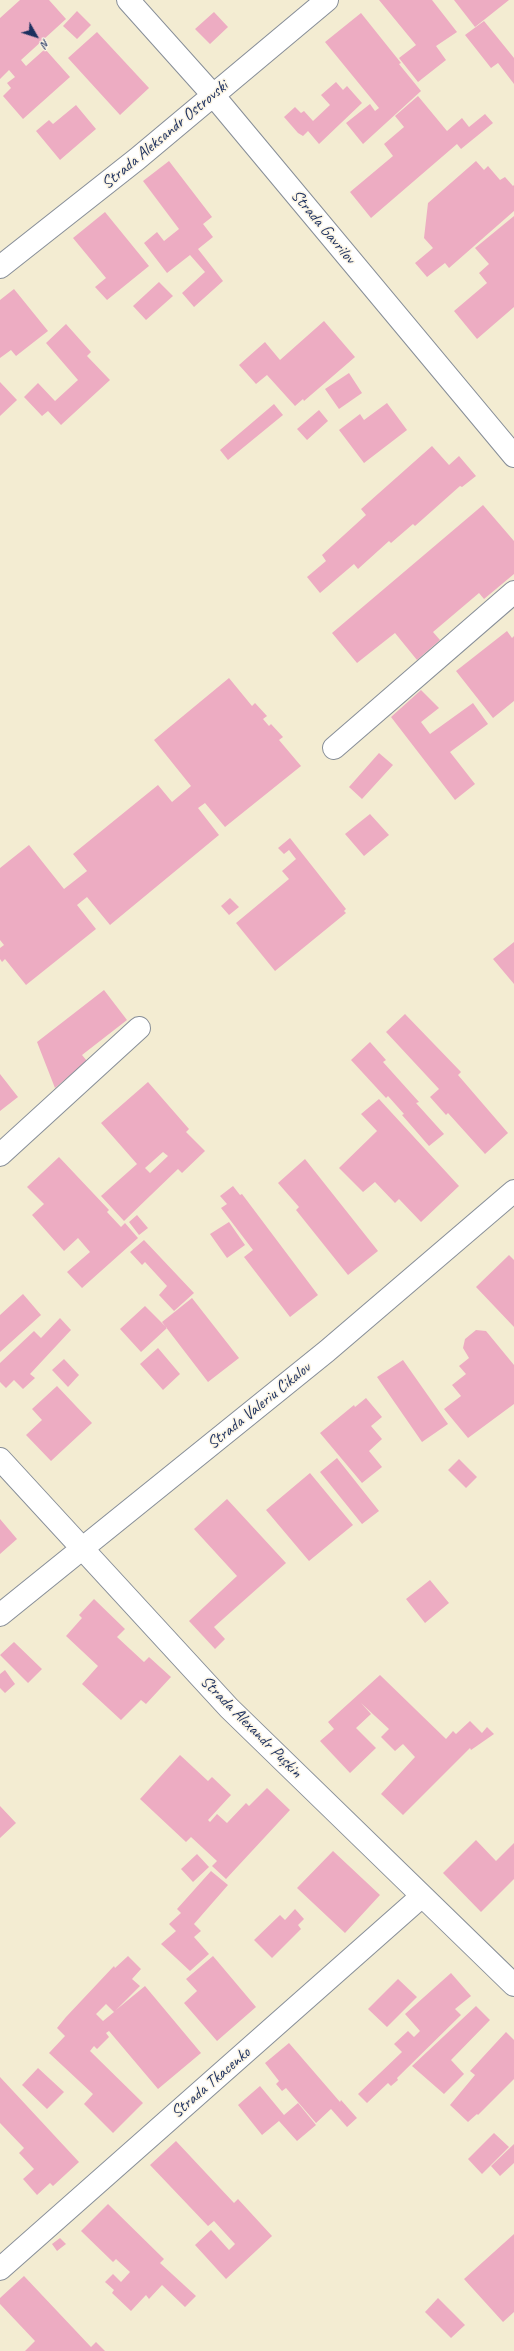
<!DOCTYPE html>
<meta charset="utf-8">
<style>
body{margin:0}
#map{position:relative;width:514px;height:2351px;overflow:hidden;background:#f3ecd2;font-family:Caveat,sans-serif}
canvas{display:block}
.north{position:absolute;left:16px;top:16px;width:40px;height:40px;-webkit-text-stroke:3px #fcf5e5;paint-order:stroke;rotate:129deg;font-size:11px;font-weight:700;line-height:16px;text-align:center;color:#1b2f5e}
.north::after{content:'';display:block;margin:auto;width:14px;height:18px;background:#1b2f5e;clip-path:polygon(50% 0,100% 100%,50% 72%,0 100%)}
</style>
<div id="map">
<canvas width="514" height="2351"></canvas>
<div class="north">N</div>
</div>
<script>
const context = document.querySelector('canvas').getContext('2d');
context.lineJoin = 'round';
function fillPath(path, color) {
  context.fillStyle = color;
  context.fill(path, 'evenodd');
}
function poly(rows) {
  const path = new Path2D();
  for (const r of rows) {
    path.moveTo(r[0], r[1]);
    for (let i = 2; i < r.length; i += 2) path.lineTo(r[i], r[i + 1]);
  }
  return path;
}
function strokePath(path, color, width, dash) {
  context.strokeStyle = color;
  context.lineWidth = width;
  context.lineCap = dash ? 'butt' : 'round';
  context.setLineDash(dash || []);
  context.stroke(path);
}
function drawText(font, color, halo, rows, align = 'center') {
  context.font = font + ' Caveat,sans-serif';
  context.lineWidth = 3;
  context.setLineDash([]);
  context.textBaseline = 'middle';
  context.strokeStyle = halo;
  context.fillStyle = color;
  for (const [text, x, y, turn = 0] of rows) {
    context.save();
    context.translate(x, y);
    context.rotate((+turn || 0) * Math.PI / 180);
    context.textAlign = isNaN(turn) ? turn : align;
    if (halo) context.strokeText(text, 0, 0);
    context.fillText(text, 0, 0);
    context.restore();
  }
}
fillPath(poly([
 [20,0,49,0,66,19,21,60,26,66,45,49,70,77,23,119,3,96,11,88,7,83,15,77,9,70,0,79,0,18],
 [379,0,432,0,457,32,436,46,446,60,418,82,399,58,416,45],
 [454,0,509,0,475,27],
 [77,11,91,25,77,39,63,26],
 [214,12,228,27,210,44,195,29],
 [361,13,401,63,399,64,421,91,363,144,346,123,370,104,375,111,379,108,325,42],
 [484,21,514,58,514,84,498,63,491,68,465,35],
 [97,32,149,88,120,115,68,58],
 [336,82,343,90,347,86,362,103,319,144,308,131,303,136,298,133,284,117,295,107,301,113,304,111,313,121,330,105,321,95],
 [418,96,447,131,462,118,469,127,485,114,493,123,461,149,457,144,371,218,350,192,393,156,384,144,404,127,395,116],
 [76,105,96,129,60,160,36,131,49,120,53,124],
 [169,161,212,217,203,224,213,237,198,249,223,281,194,307,182,293,205,272,190,255,167,273,144,243,157,232,164,241,179,229,143,181],
 [476,161,484,170,488,166,500,180,505,177,513,186,514,185,514,211,449,268,445,263,427,277,415,263,433,248,424,238,428,203],
 [105,212,149,266,107,300,95,287,106,278,73,238],
 [514,216,514,307,477,339,454,311,487,283,479,273,489,264,475,248],
 [159,282,173,296,146,320,133,306],
 [14,289,48,331,16,356,11,350,0,358,0,300],
 [324,321,355,357,304,401,303,399,295,406,267,375,256,384,239,365,265,342,280,360],
 [66,324,91,352,87,356,110,380,61,425,48,411,42,416,24,397,38,383,55,401,78,380,46,343],
 [349,373,362,393,339,409,325,389],
 [0,382,17,400,0,416],
 [387,403,407,430,364,463,339,430,360,414,364,420],
 [274,404,283,415,228,460,220,450],
 [319,410,328,421,307,440,297,429],
 [432,446,449,465,459,456,476,476,462,487,460,486,415,526,413,524,391,543,389,541,358,569,354,564,320,593,307,577,326,561,322,555,366,515,361,509],
 [483,505,514,541,514,574,484,599,479,593,433,632,440,640,417,660,395,633,357,663,332,633],
 [507,631,512,638,514,636,514,701,493,718,456,671],
 [229,678,252,706,255,703,267,716,263,719,269,726,271,724,283,737,279,740,301,766,225,827,205,803,198,808,219,835,110,925,87,897,77,905,96,929,26,985,5,959,2,962,0,959,0,948,4,945,0,940,0,868,29,845,64,889,87,871,73,854,158,785,172,802,191,786,154,740],
 [421,690,439,708,421,722,430,734,473,703,488,724,450,752,475,784,455,800,391,717],
 [379,753,393,765,362,799,349,787],
 [370,814,389,835,364,856,345,834],
 [290,838,346,909,344,911,346,913,275,971,236,923,289,879,282,871,296,859,289,850,284,854,278,848],
 [230,898,239,907,229,915,221,906],
 [514,942,514,984,493,959],
 [104,990,127,1020,82,1055,87,1061,55,1088,37,1042],
 [405,1014,461,1072,458,1075,508,1133,485,1154,448,1113,446,1115,430,1097,439,1089,386,1032],
 [370,1042,386,1060,383,1062,419,1102,416,1103,444,1134,429,1146,402,1115,404,1114,388,1096,386,1098,351,1060],
 [0,1074,18,1097,0,1111],
 [148,1082,189,1129,186,1132,205,1151,182,1173,178,1169,124,1221,101,1196,137,1164,101,1123],
 [163,1152,168,1156,150,1173,145,1168],
 [379,1099,459,1186,421,1222,399,1199,395,1203,375,1182,363,1192,339,1168,377,1131,361,1114],
 [59,1157,109,1210,107,1212,121,1227,125,1223,138,1238,82,1288,67,1272,90,1252,78,1238,64,1251,32,1215,44,1204,27,1187],
 [305,1159,378,1251,348,1275,296,1210,299,1207,278,1183],
 [233,1186,240,1195,242,1194,318,1295,290,1317,244,1257,253,1250,221,1208,227,1204,220,1196],
 [137,1215,148,1228,139,1235,129,1222],
 [229,1222,245,1245,227,1258,210,1234],
 [144,1240,194,1293,174,1311,159,1295,167,1286,145,1262,142,1265,130,1252],
 [509,1255,514,1260,514,1327,476,1287],
 [23,1294,41,1315,0,1352,0,1315],
 [192,1298,239,1358,208,1382,162,1322],
 [145,1306,167,1328,141,1352,120,1329],
 [60,1318,71,1330,30,1374,35,1378,23,1389,14,1380,6,1388,0,1382,0,1363,34,1331,41,1338],
 [476,1330,486,1331,514,1365,514,1404,468,1438,444,1409,461,1396,452,1385,466,1374,459,1366,469,1358,463,1348,465,1339],
 [158,1348,180,1374,163,1390,140,1364],
 [64,1359,79,1375,68,1387,52,1370],
 [403,1360,448,1424,422,1442,377,1377],
 [57,1386,92,1423,51,1461,26,1435,42,1420,32,1409],
 [366,1398,382,1417,371,1426,382,1439,369,1451,382,1467,362,1483,320,1433,354,1405,355,1407],
 [337,1458,379,1511,362,1524,320,1472],
 [459,1459,477,1477,466,1488,448,1470],
 [310,1473,353,1525,309,1561,266,1510],
 [227,1499,286,1563,214,1627,225,1639,215,1649,189,1621,237,1576,194,1529],
 [0,1519,17,1539,0,1554],
 [430,1580,449,1603,425,1623,406,1599],
 [94,1599,125,1629,117,1637,144,1662,149,1657,171,1677,146,1704,141,1700,121,1720,82,1684,98,1666,66,1636,82,1618,79,1615],
 [14,1642,42,1669,28,1683,0,1655],
 [5,1670,15,1684,5,1693,0,1688,0,1674],
 [380,1675,446,1739,453,1731,456,1734,470,1721,482,1733,487,1727,494,1734,471,1750,470,1748,403,1815,381,1794,415,1757,403,1744,395,1751,381,1737,389,1729,361,1703,371,1714,356,1728,376,1748,350,1773,320,1741,334,1729,328,1722],
 [180,1755,208,1781,212,1777,231,1795,208,1820,210,1822,217,1814,227,1823,246,1803,249,1806,267,1788,290,1810,226,1879,212,1866,217,1861,191,1837,186,1842,140,1799],
 [0,1806,16,1823,0,1838],
 [476,1840,496,1861,514,1843,514,1879,481,1912,443,1873],
 [333,1851,380,1895,345,1933,297,1888],
 [197,1854,209,1867,193,1882,181,1869],
 [211,1871,228,1885,194,1924,201,1931,194,1937,209,1954,190,1971,161,1944,176,1931,169,1924,181,1913,177,1909],
 [295,1909,304,1919,298,1925,301,1929,272,1958,254,1940,280,1915,285,1920],
 [128,1956,141,1969,132,1979,140,1986,116,2010,145,1986,201,2053,158,2089,109,2031,106,2033,109,2037,97,2049,94,2046,90,2051,143,2103,113,2133,84,2104,93,2094,49,2053,65,2036,57,2028,66,2017,114,1966,115,1968],
 [106,2004,114,2012,103,2021,96,2014],
 [213,1956,256,2007,217,2041,184,2003,197,1991,186,1979],
 [451,1973,471,1996,455,2009,461,2015,397,2078,398,2080,391,2086,388,2083,367,2103,358,2094,402,2052,394,2044,408,2031,414,2037,420,2031,405,2014],
 [398,1979,417,1997,387,2027,368,2009],
 [476,2006,490,2020,451,2060,464,2074,444,2094,412,2066],
 [506,2032,514,2040,514,2079,478,2115,477,2114,468,2122,450,2105,475,2075,470,2071],
 [289,2043,340,2102,341,2100,357,2118,347,2127,331,2109,316,2123,286,2088,282,2091,276,2084,279,2081,265,2063],
 [38,2068,64,2092,47,2109,22,2085],
 [0,2077,79,2162,53,2186,50,2183,37,2195,23,2179,34,2169,19,2153,24,2148,0,2123],
 [260,2086,284,2115,298,2103,316,2125,297,2141,279,2121,262,2135,238,2105],
 [494,2133,509,2147,482,2174,468,2159],
 [176,2141,234,2203,238,2199,272,2236,226,2279,195,2245,211,2230,229,2250,235,2244,214,2221,208,2226,150,2165],
 [514,2144,514,2163,500,2176,491,2166],
 [108,2204,164,2259,160,2263,196,2296,185,2307,162,2285,149,2299,146,2295,131,2311,112,2293,114,2290,105,2282,113,2274,121,2282,130,2272,116,2259,113,2262,81,2231],
 [514,2234,514,2312,503,2322,464,2279],
 [60,2238,66,2244,57,2251,52,2244],
 [24,2276,91,2347,96,2342,105,2351,25,2351,35,2341,0,2304,0,2298],
 [438,2298,465,2325,451,2338,425,2312]
]), '#edacc2');
const minor = poly([
 [128,0,213,95,514,456],
 [0,267,137,159,327,0],
 [334,748,514,592],
 [0,1155,139,1028],
 [0,1459,229,1708,514,1985],
 [0,1615,327,1351,514,1191],
 [0,2269,422,1896]
]);
strokePath(minor, '#878e98', 24);
strokePath(minor, '#fff', 22);
drawText('17px', '#1b2f5e', '#fcf5e5', [
 ["Strada Aleksandr Ostrovski",165,135,-40],
 ["Strada Gavrilov",323,227,50],
 ["Strada Valeriu Cikalov",259,1406,-39],
 ["Strada Alexandr Pușkin",251,1727,45],
 ["Strada Tkacenko",211,2083,-41]
]);
</script>
